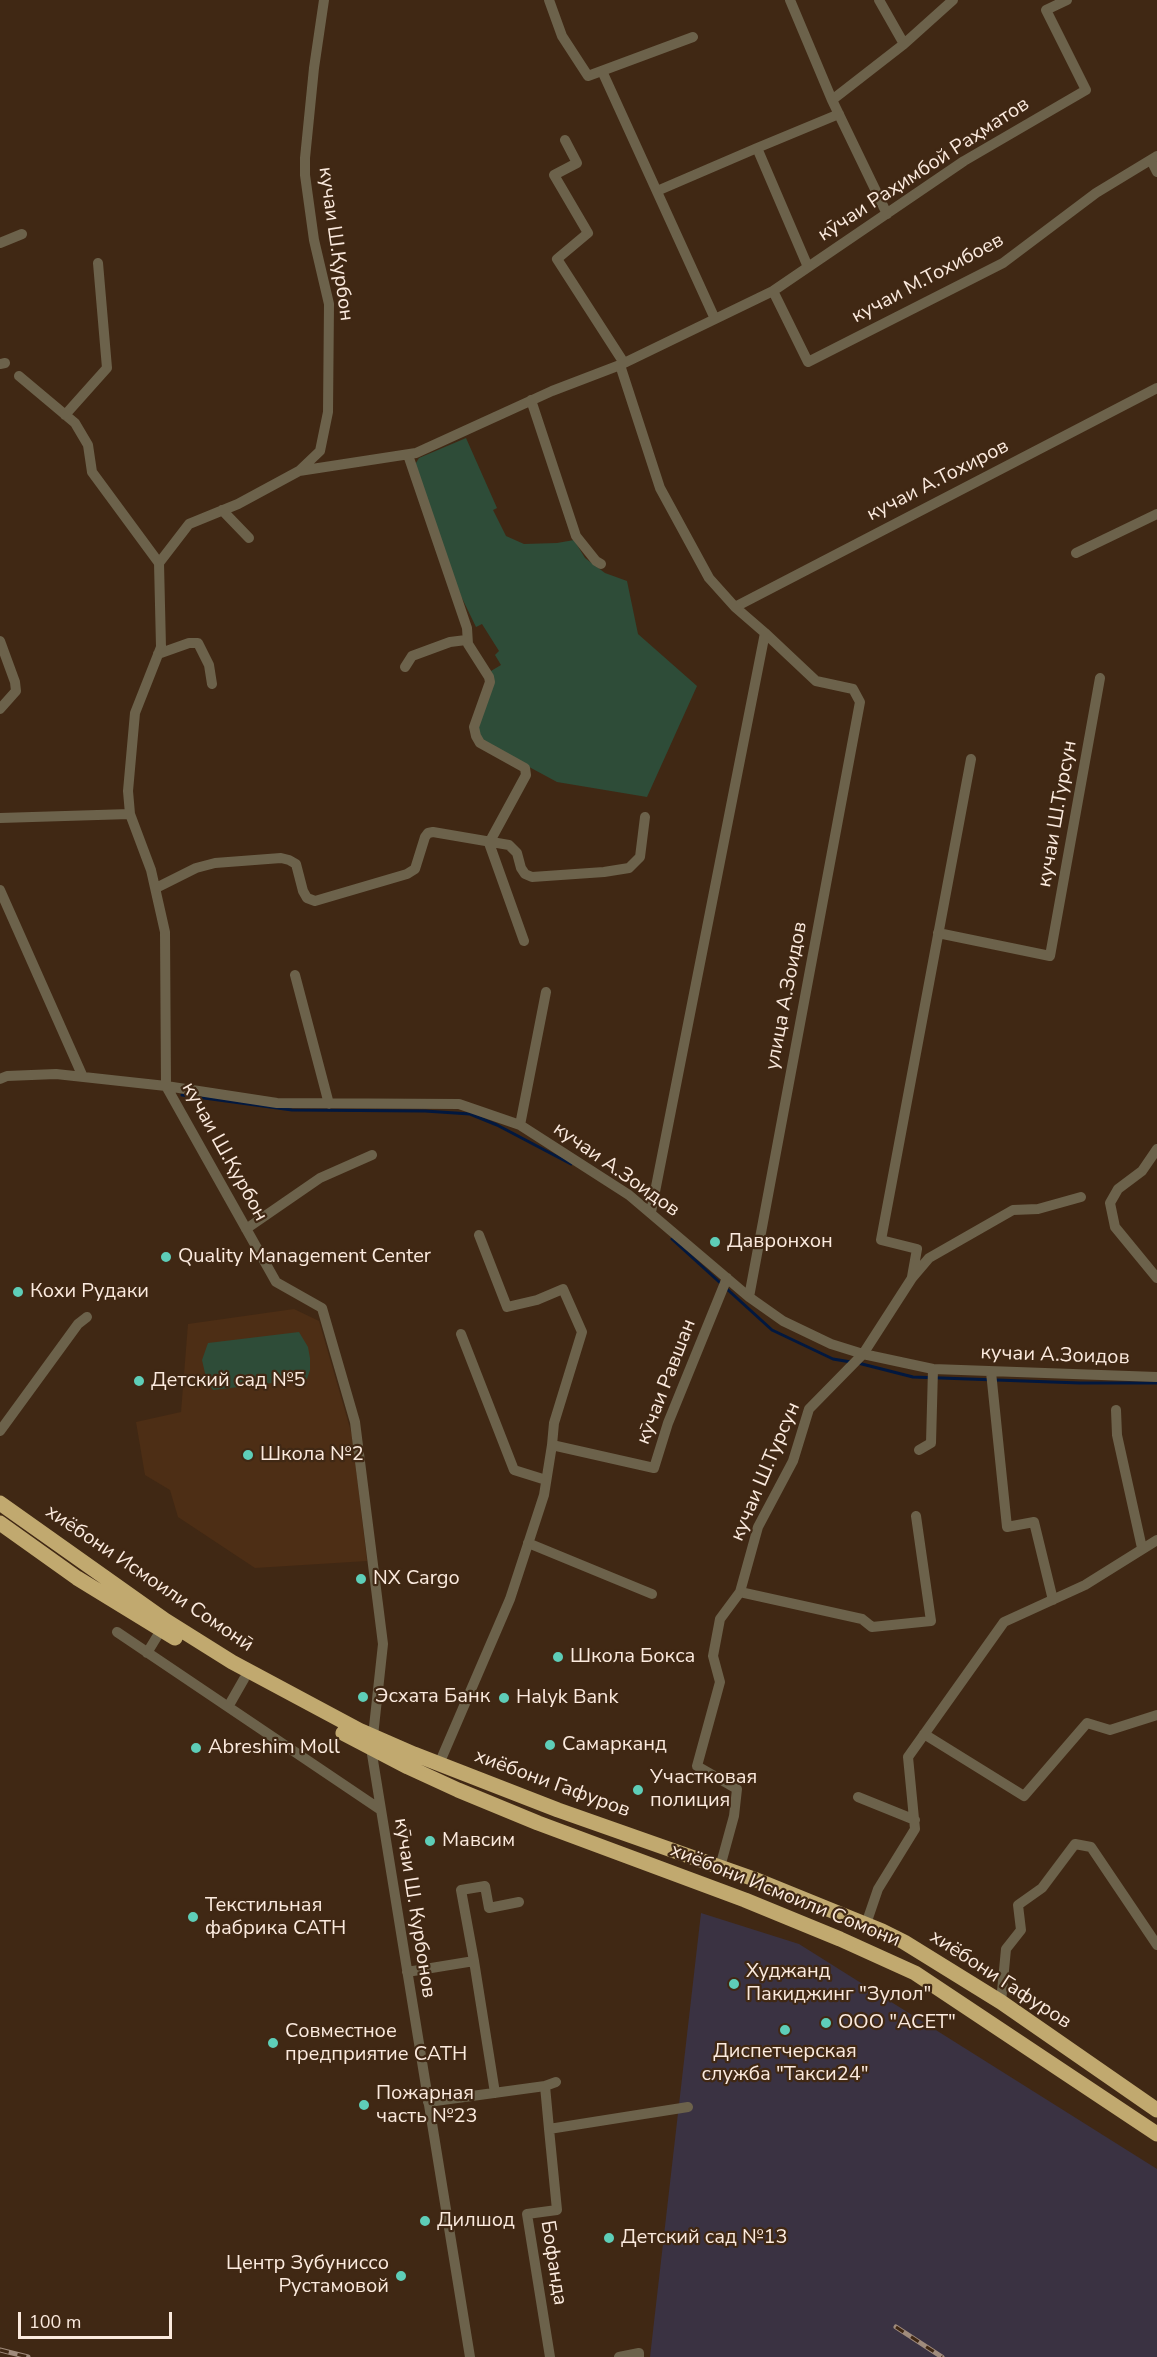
<!DOCTYPE html>
<meta charset="utf-8">
<style>
body{margin:0}
#map{position:relative;width:1157px;height:2357px;overflow:hidden;background:#402814;font-family:"Nunito Sans",sans-serif}
canvas{display:block}
.scale{position:absolute;left:18px;top:2312px;width:154px;height:27px;box-sizing:border-box;border:3px solid #fbeade;border-top:0;padding-left:8px;font-size:18px;line-height:21px;white-space:nowrap;color:#fbeade;-webkit-text-stroke:4px #402814;paint-order:stroke}
</style>
<div id="map">
<canvas width="1157" height="2357"></canvas>
<div class="scale">100 m</div>
</div>
<script>
const context = document.querySelector('canvas').getContext('2d');
context.lineJoin = 'round';
function fillPath(path, color) {
  context.fillStyle = color;
  context.fill(path, 'evenodd');
}
function poly(rows) {
  const path = new Path2D();
  for (const r of rows) {
    path.moveTo(r[0], r[1]);
    for (let i = 2; i < r.length; i += 2) path.lineTo(r[i], r[i + 1]);
  }
  return path;
}
function strokePath(path, color, width, dash) {
  context.strokeStyle = color;
  context.lineWidth = width;
  context.lineCap = dash ? 'butt' : 'round';
  context.setLineDash(dash || []);
  context.stroke(path);
}
function drawText(font, color, halo, rows, align = 'center') {
  context.font = font + ' "Nunito Sans",sans-serif';
  context.lineWidth = 4.5;
  context.setLineDash([]);
  context.textBaseline = 'middle';
  context.strokeStyle = halo;
  context.fillStyle = color;
  for (const [text, x, y, turn = 0] of rows) {
    context.save();
    context.translate(x, y);
    context.rotate((+turn || 0) * Math.PI / 180);
    context.textAlign = isNaN(turn) ? turn : align;
    if (halo) context.strokeText(text, 0, 0);
    context.fillText(text, 0, 0);
    context.restore();
  }
}
fillPath(poly([
 [294,1309,319,1321,352,1435,367,1561,255,1568,178,1517,170,1490,145,1475,136,1422,181,1412,188,1324]
]), '#4d2e15');
fillPath(poly([
 [701,1913,799,1944,1157,2169,1157,2357,650,2357]
]), '#3a3242');
fillPath(poly([
 [466,438,497,508,493,510,506,536,524,544,557,543,574,540,585,558,605,573,627,581,638,634,697,686,647,797,557,782,481,741,475,730,491,671,501,665,495,655,499,651,482,624,476,627,460,594,413,468,419,458],
 [299,1332,308,1347,310,1358,310,1370,307,1379,213,1390,207,1382,202,1360,208,1343]
]), '#2e4c38');
strokePath(poly([
 [182,1095,292,1110,425,1111,470,1114,497,1125,571,1164],
 [672,1239,772,1330,833,1359,851,1362],
 [858,1363,913,1377,1080,1383,1157,1383]
]), '#02183f', 3);
strokePath(poly([
 [324,0,314,68,305,158,305,175,314,240,329,304,328,412,320,451,299,471,238,504,189,524,159,563,161,647,135,713,128,791,130,814,151,870,165,932,166,1086,276,1282,322,1308,355,1422,383,1644,373,1736],
 [549,0,562,36,588,76,693,37],
 [790,0,832,100],
 [879,0,904,44,832,100,887,214],
 [904,44,953,0],
 [602,71,715,319],
 [565,140,577,163,554,175,588,233,557,259,624,363],
 [1151,160,1157,172],
 [657,191,757,148],
 [0,243,22,234],
 [808,267,757,148,839,114],
 [773,291,808,362,1003,263,1096,193,1157,156],
 [0,364,5,363],
 [620,365,660,488,709,578,735,607,765,633,651,1212],
 [19,376,75,423,88,445,92,472,159,563],
 [531,400,576,536,596,561,601,564],
 [65,415,107,368,98,263],
 [408,455,467,628,468,644,489,677,490,682,474,727,476,736,480,743,525,768,526,775,489,843,524,941],
 [299,471,416,453,552,391,620,365,773,291,964,161,1086,90,1046,10,1067,0],
 [222,510,249,538],
 [1076,553,1157,514],
 [735,607,1157,388],
 [0,641,15,682,16,691,0,709],
 [158,654,189,643,198,643,209,665,212,684],
 [405,667,412,656,450,642,466,640],
 [0,818,130,814],
 [156,888,196,868,215,863,281,858,289,860,296,864,303,891,307,898,315,901,407,874,415,869,425,837,428,833,433,832,509,845,517,853,521,868,525,874,532,877,604,872,629,868,640,857,645,817],
 [0,890,83,1077],
 [938,933,1050,956,1100,678],
 [295,975,329,1104],
 [0,1079,7,1076,56,1074,166,1086,277,1103,459,1104,520,1125,629,1195,749,1297,783,1321,831,1344,863,1354,933,1369,1157,1377],
 [520,1125,546,992],
 [1157,1149,1142,1171,1118,1189,1110,1203,1115,1227,1157,1278],
 [246,1229,320,1178,372,1155],
 [912,1277,917,1249,881,1240,971,759],
 [749,1297,860,702,853,689,816,681,765,633],
 [461,1334,514,1470,546,1480],
 [991,1372,1007,1527,1034,1522,1053,1600],
 [1116,1410,1117,1435,1142,1548],
 [0,1431,78,1324,87,1317],
 [552,1445,654,1468,668,1423,727,1278],
 [919,1450,931,1443,933,1369],
 [528,1543,652,1594],
 [740,1592,862,1619,872,1627,931,1621,916,1516],
 [117,1632,381,1810],
 [147,1653,161,1630],
 [228,1707,244,1679],
 [924,1734,1024,1796,1087,1723,1110,1730,1157,1715],
 [371,1748,470,2357],
 [439,1764,510,1599,544,1495,552,1445,554,1423,582,1332,563,1289,537,1300,507,1307,479,1235],
 [858,1797,915,1820],
 [720,1867,734,1816,737,1789,697,1766,720,1682,713,1656,720,1619,740,1592,758,1527,793,1461,809,1409,863,1354,912,1278,929,1258,1013,1210,1038,1209,1081,1197],
 [866,1924,878,1889,915,1829,908,1757,1004,1622,1085,1585,1157,1540],
 [474,1961,495,2093],
 [407,1972,474,1961,461,1890,485,1886,489,1908,519,1902],
 [1001,2002,1006,1949,1021,1930,1018,1905,1042,1888,1075,1844,1091,1847,1157,1945],
 [545,2086,549,2129],
 [428,2102,545,2086,556,2082],
 [550,2357,527,2214,557,2210,549,2129,688,2107],
 [619,2357,639,2353,639,2357]
]), '#6c624b', 10);
strokePath(poly([
 [0,1503,165,1620,232,1662,359,1730,414,1754,558,1810,754,1879,882,1931,904,1942,1001,2002,1157,2110],
 [0,1523,77,1578,175,1638],
 [343,1733,408,1767,458,1790,538,1823,745,1900,840,1939,915,1973,1157,2134]
]), '#c1a96f', 15);
const rail = poly([
 [896,2327,942,2357],
 [0,2350,28,2357]
]);
strokePath(rail, '#a08b7c', 5);
strokePath(rail, '#402814', 3, [9]);
for (const [x, y, r, color] of [
 [715,1242,6,"#5eceb8"],
 [166,1257,6,"#5eceb8"],
 [18,1292,6,"#5eceb8"],
 [139,1381,6,"#5eceb8"],
 [248,1455,6,"#5eceb8"],
 [361,1579,6,"#5eceb8"],
 [558,1657,6,"#5eceb8"],
 [363,1697,6,"#5eceb8"],
 [504,1698,6,"#5eceb8"],
 [550,1745,6,"#5eceb8"],
 [196,1748,6,"#5eceb8"],
 [638,1790,6,"#5eceb8"],
 [430,1841,6,"#5eceb8"],
 [193,1917,6,"#5eceb8"],
 [734,1984,6,"#5eceb8"],
 [826,2023,6,"#5eceb8"],
 [785,2030,6,"#5eceb8"],
 [273,2043,6,"#5eceb8"],
 [364,2105,6,"#5eceb8"],
 [425,2221,6,"#5eceb8"],
 [609,2238,6,"#5eceb8"],
 [401,2276,6,"#5eceb8"]
]) {
  const dot = new Path2D();
  dot.arc(x, y, r, 0, 2 * Math.PI);
  context.fillStyle = color;
  context.fill(dot);
  strokePath(dot, '#402814', 2);
}
drawText('20px', '#fbeade', '#402814', [
 ["кӯчаи Раҳимбой Раҳматов",924,170,-33],
 ["кучаи Ш.Қурбон",335,244,82],
 ["кучаи М.Тохибоев",928,279,-28],
 ["кучаи А.Тохиров",938,481,-27],
 ["кучаи Ш.Турсун",1058,814,-80],
 ["улица А.Зоидов",787,996,-79],
 ["кучаи Ш.Қурбон",224,1152,61],
 ["кучаи А.Зоидов",616,1170,35],
 ["кучаи А.Зоидов",1055,1356,2],
 ["кӯчаи Равшан",667,1382,-69],
 ["кучаи Ш.Турсун",766,1472,-67],
 ["хиёбони Исмоили Сомонӣ",149,1579,34],
 ["хиёбони Гафуров",552,1784,20],
 ["хиёбони Исмоили Сомони",785,1896,22],
 ["кӯчаи Ш. Курбонов",414,1908,81],
 ["хиёбони Гафуров",1000,1980,33],
 ["Бофанда",553,2263,81]
]);
drawText('20px', '#fbeade', '#402814', [
 ["Давронхон",727,1242],
 ["Quality Management Center",178,1257],
 ["Кохи Рудаки",30,1292],
 ["Детский сад №5",151,1381],
 ["Школа №2",260,1455],
 ["NX Cargo",373,1579],
 ["Школа Бокса",570,1657],
 ["Эсxата Банк",375,1697],
 ["Halyk Bank",516,1698],
 ["Самарканд",562,1745],
 ["Abreshim Moll",208,1748],
 ["Участковая",650,1778],
 ["полиция",650,1801],
 ["Мавсим",442,1841],
 ["Текстильная",205,1906],
 ["фабрика САТН",205,1929],
 ["Худжанд",746,1972],
 ["Пакиджинг \"Зулол\"",746,1995],
 ["ООО \"АСЕТ\"",838,2023],
 ["Совместное",285,2032],
 ["предприятие CATH",285,2055],
 ["Диспетчерская",785,2052,"center"],
 ["служба \"Такси24\"",785,2075,"center"],
 ["Пожарная",376,2094],
 ["часть №23",376,2117],
 ["Дилшод",437,2221],
 ["Детский сад №13",621,2238],
 ["Центр Зубуниссо",389,2264,"right"],
 ["Рустамовой",389,2287,"right"]
], 'left');
</script>
